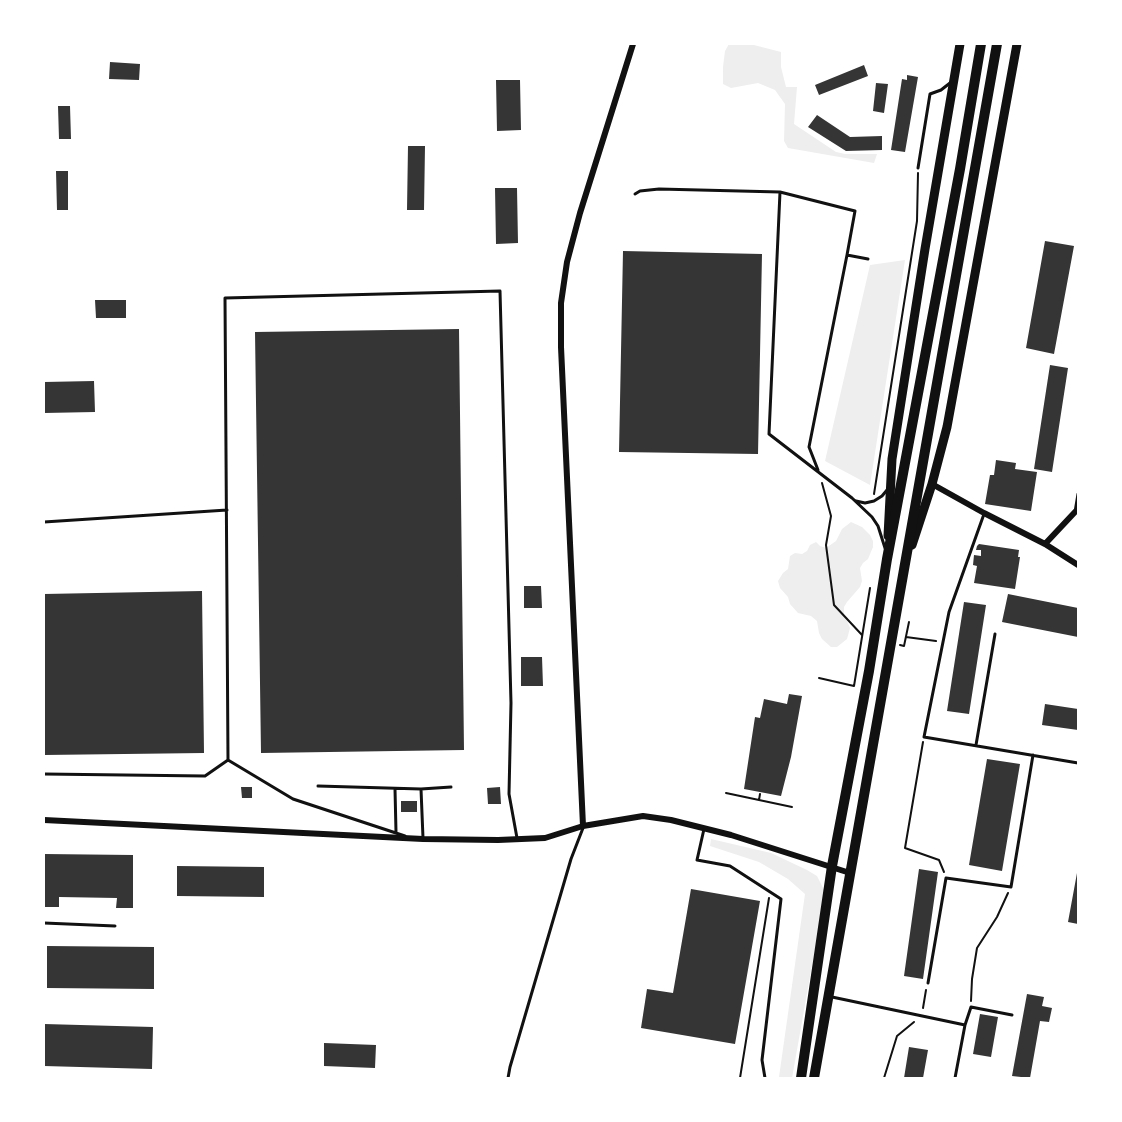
<!DOCTYPE html>
<style>
body{margin:0}
#map{position:relative;width:1122px;height:1122px;overflow:hidden;background:#fff;font-family:"Exo 2",sans-serif}
canvas{display:block}
.frame{position:absolute;inset:0;border:45px solid #fff;pointer-events:none}
</style>
<div id="map">
<canvas width="1122" height="1122"></canvas>
<div class="frame"></div>
</div>
<script>
const context = document.querySelector('canvas').getContext('2d');
context.lineJoin = 'round';
function fillPath(path, color) {
  context.fillStyle = color;
  context.fill(path, 'evenodd');
}
function poly(rows) {
  const path = new Path2D();
  for (const r of rows) {
    path.moveTo(r[0], r[1]);
    for (let i = 2; i < r.length; i += 2) path.lineTo(r[i], r[i + 1]);
  }
  return path;
}
function strokePath(path, color, width, dash) {
  context.strokeStyle = color;
  context.lineWidth = width;
  context.lineCap = dash ? 'butt' : 'round';
  context.setLineDash(dash || []);
  context.stroke(path);
}
fillPath(poly([
 [729,44,750,44,781,52,781,67,786,87,797,87,794,124,836,152,845,154,877,154,874,163,788,148,784,141,785,104,775,90,758,83,731,88,723,84,723,67,725,51],
 [905,260,870,485,825,461,870,265],
 [851,522,862,527,870,535,873,541,873,547,868,559,863,563,860,568,862,581,860,587,847,602,844,607,844,614,850,628,847,639,837,647,831,647,822,639,819,633,817,621,811,616,798,613,790,604,788,597,780,588,778,581,783,573,788,569,790,556,795,553,802,554,807,551,810,545,816,542,820,546,826,548,836,541,842,529],
 [711,839,771,853,807,870,817,876,825,892,792,1078,780,1078,779,1077,805,894,788,879,759,862,710,846]
]), '#eee');
fillPath(poly([
 [110,62,140,64,139,80,109,79],
 [864,65,868,76,819,95,815,85],
 [907,75,918,77,905,152,891,150,902,79,907,80],
 [496,80,520,80,521,130,497,131],
 [876,83,888,84,884,113,873,111],
 [58,106,70,106,71,139,59,139],
 [817,115,850,137,882,136,882,150,846,151,808,127],
 [408,146,425,146,424,210,407,210],
 [56,171,68,171,68,210,57,210],
 [495,188,517,188,518,243,496,244],
 [1045,241,1074,246,1054,354,1026,348],
 [623,251,762,254,758,454,619,452],
 [95,300,126,300,126,318,96,318],
 [459,329,464,750,261,753,255,332],
 [1050,365,1068,368,1052,472,1034,469],
 [94,381,95,412,44,413,44,382],
 [996,460,1016,463,1015,469,1037,472,1031,511,985,504,990,475,994,475],
 [979,544,1019,550,1018,557,1020,557,1015,589,974,583,977,566,973,565,974,555,981,556,981,550,976,550,977,546],
 [524,586,541,586,542,608,524,608],
 [202,591,204,753,44,755,44,594],
 [1008,594,1078,608,1078,637,1002,622],
 [964,602,986,605,969,714,947,711],
 [521,657,542,657,543,686,521,686],
 [789,694,802,696,791,757,781,796,744,789,755,717,760,718,764,699,787,704],
 [1045,704,1078,709,1078,730,1042,725],
 [987,759,1020,764,1002,871,969,865],
 [241,787,252,787,252,798,242,798],
 [500,787,501,804,488,804,487,788],
 [401,801,417,801,417,812,401,812],
 [44,854,133,855,133,908,116,908,117,898,59,897,59,907,44,907],
 [177,866,264,867,264,897,177,896],
 [919,869,938,872,923,979,904,976],
 [1077,873,1078,873,1078,924,1068,922],
 [691,889,760,901,735,1044,641,1028,647,989,673,993],
 [47,946,154,947,154,989,47,988],
 [1027,994,1044,997,1042,1006,1052,1008,1049,1022,1040,1021,1030,1078,1012,1076],
 [980,1014,998,1017,991,1057,973,1054],
 [44,1024,153,1027,152,1069,44,1066],
 [324,1043,376,1045,375,1068,324,1066],
 [909,1047,928,1050,923,1078,904,1078]
]), '#353535');
strokePath(poly([
 [822,483,831,516,826,545,834,605,862,635],
 [874,494,917,221,918,173],
 [906,637,936,641],
 [900,645,904,646,909,622],
 [819,678,854,686,870,588],
 [923,742,905,848,939,860,944,872],
 [726,793,792,807],
 [759,800,760,794],
 [971,1001,972,979,977,948,997,917,1008,893],
 [923,1008,926,990],
 [740,1078,769,898],
 [884,1078,897,1036,914,1022]
]), '#111', 2);
strokePath(poly([
 [918,168,930,94,941,90,950,83],
 [780,192,769,434,852,498,872,517,878,526,885,548],
 [635,194,640,191,659,189,780,192,855,211,847,255],
 [818,470,809,447,847,255,868,259],
 [1078,494,1075,512,1078,512],
 [856,501,865,503,874,501,882,496,887,490],
 [984,514,949,612,924,737,1078,763],
 [44,522,227,510],
 [976,745,995,634],
 [228,760,225,298,500,291,511,703,509,794,517,838],
 [228,760,293,799,405,836],
 [44,774,205,776,228,760],
 [318,786,421,789,451,787],
 [395,789,396,832],
 [421,789,423,838],
 [704,829,697,860,730,866,781,899,762,1060,765,1078],
 [44,923,115,926],
 [928,983,946,878,1011,887,1033,755],
 [832,997,965,1025,955,1078],
 [965,1025,971,1007,1012,1015],
 [508,1078,510,1067,571,859,583,828]
]), '#111', 3);
strokePath(poly([
 [932,484,984,513,1045,544,1078,565],
 [1045,544,1075,512],
 [44,820,423,839,498,840,545,838,583,826,643,816,671,820,731,835,850,873],
 [583,826,561,347,561,303,567,262,580,213,633,44]
]), '#111', 6);
strokePath(poly([
 [888,536,892,459,925,249,960,44],
 [912,545,932,484,947,427,1017,44]
]), '#111', 9);
strokePath(poly([
 [801,1078,832,866,869,671,887,559,960,169,981,44],
 [814,1078,997,44]
]), '#111', 10);
</script>
